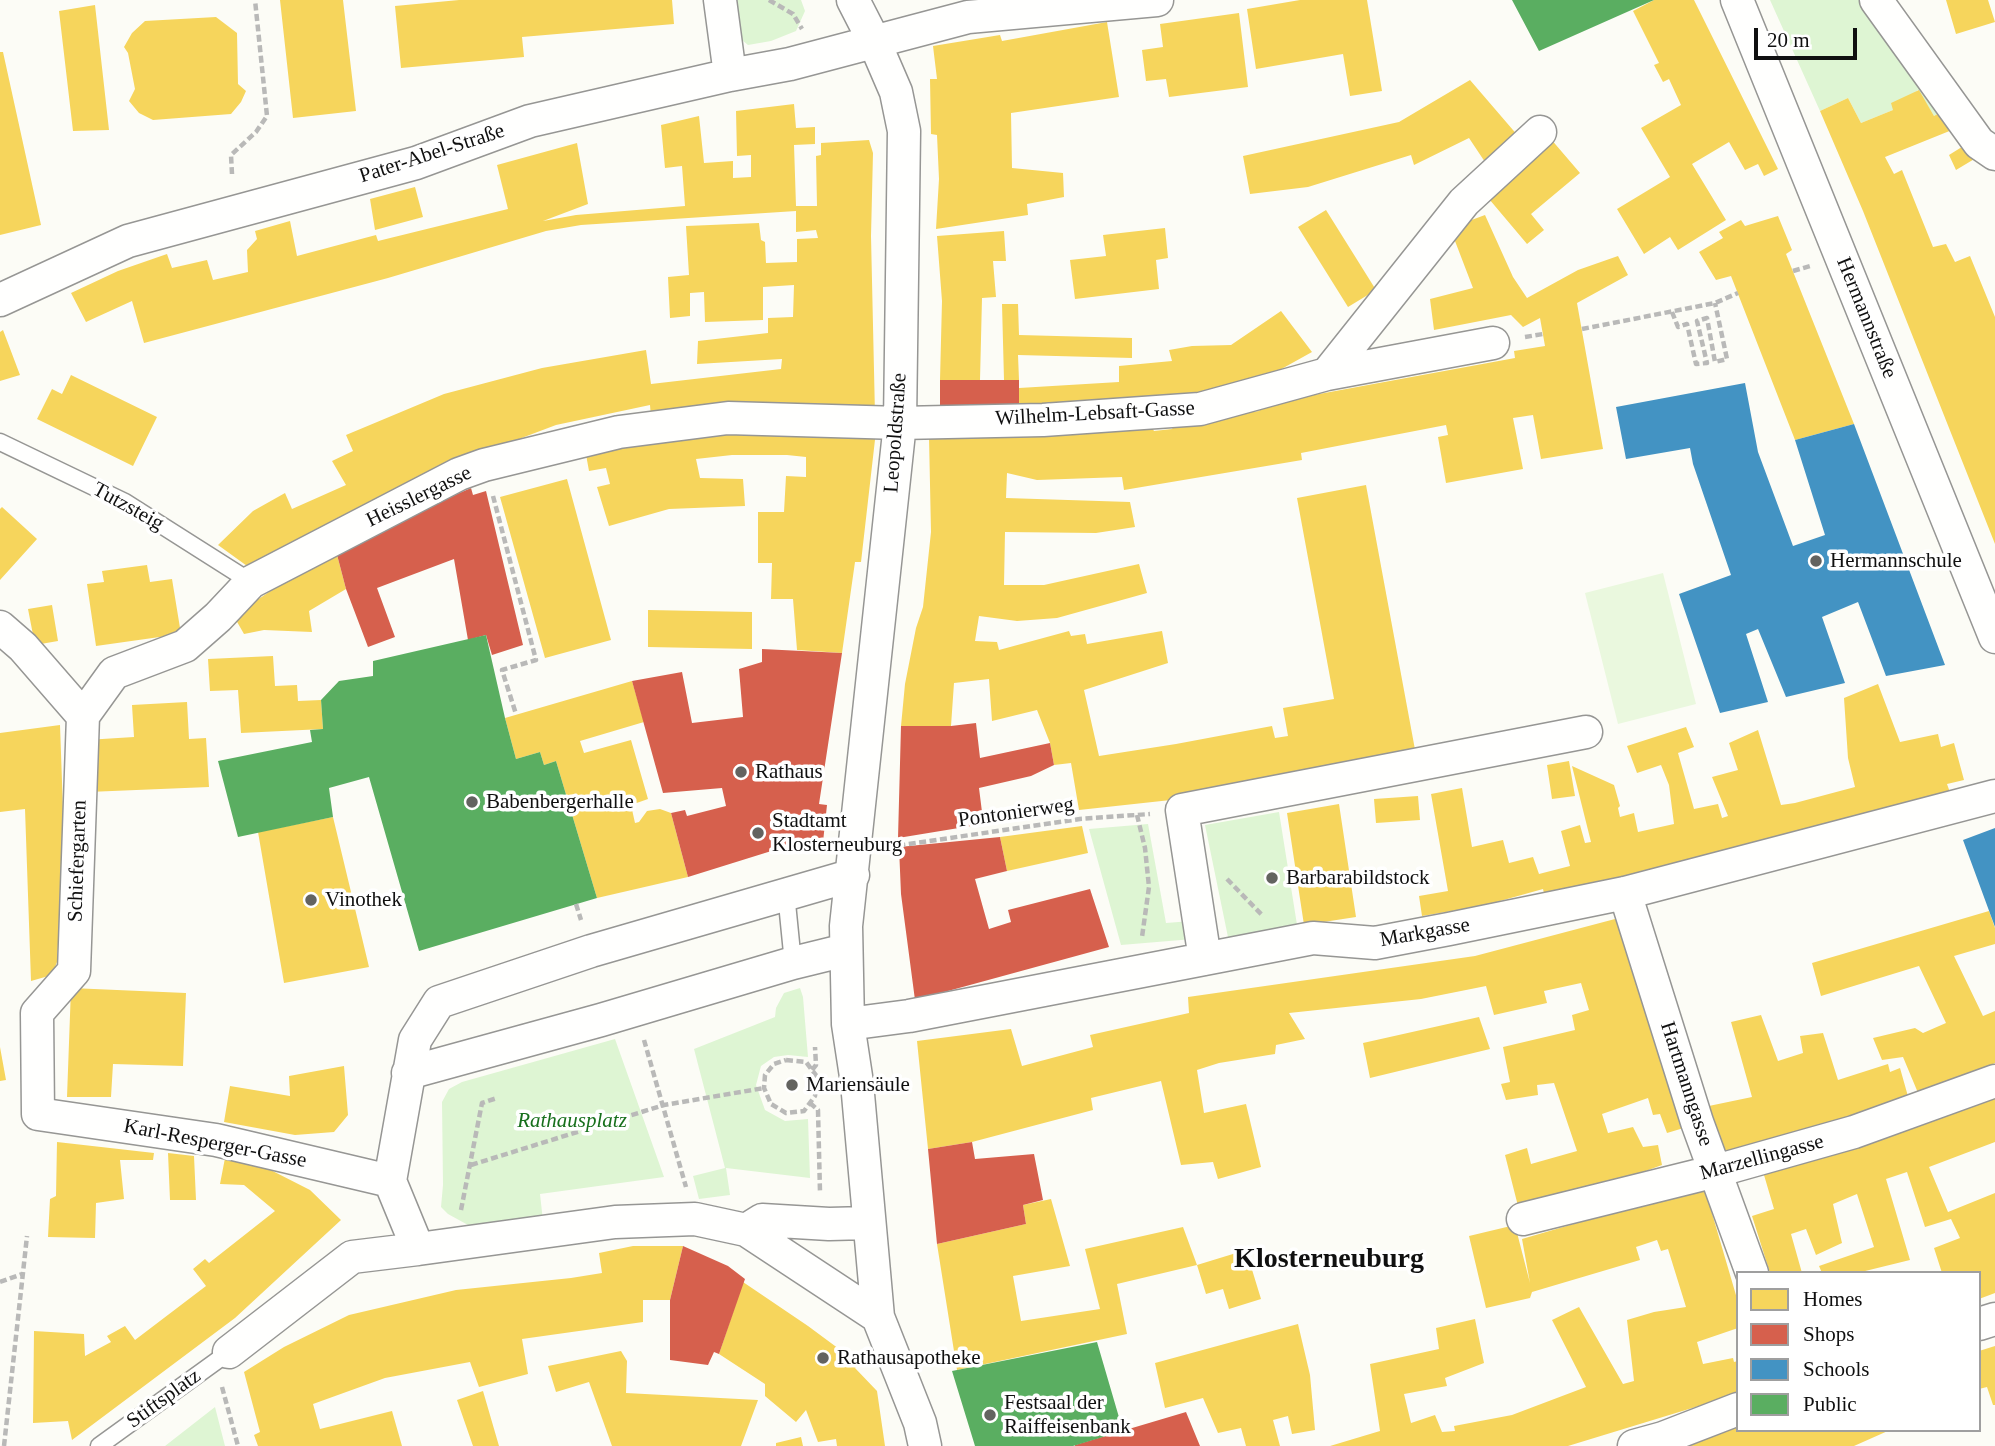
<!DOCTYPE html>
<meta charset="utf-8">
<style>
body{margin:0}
#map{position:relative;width:1995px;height:1446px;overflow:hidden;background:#fcfcf6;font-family:"Times New Roman",serif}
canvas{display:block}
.legend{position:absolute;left:1736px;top:1271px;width:245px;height:161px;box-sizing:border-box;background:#fff;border:2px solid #9f9f9f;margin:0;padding:9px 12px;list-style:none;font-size:21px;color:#101010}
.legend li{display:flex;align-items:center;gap:14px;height:35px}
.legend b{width:35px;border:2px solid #9f9f9f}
.scale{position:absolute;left:1754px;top:28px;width:103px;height:32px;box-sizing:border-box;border:4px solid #101010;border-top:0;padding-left:9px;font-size:21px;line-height:24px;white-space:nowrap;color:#101010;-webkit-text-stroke:5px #fff;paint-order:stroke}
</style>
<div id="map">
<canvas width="1995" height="1446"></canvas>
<ul class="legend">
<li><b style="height:19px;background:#f6d55c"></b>Homes</li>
<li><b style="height:19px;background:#d6604d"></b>Shops</li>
<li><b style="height:19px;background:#4393c3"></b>Schools</li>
<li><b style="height:19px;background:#5aae61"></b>Public</li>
</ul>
<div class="scale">20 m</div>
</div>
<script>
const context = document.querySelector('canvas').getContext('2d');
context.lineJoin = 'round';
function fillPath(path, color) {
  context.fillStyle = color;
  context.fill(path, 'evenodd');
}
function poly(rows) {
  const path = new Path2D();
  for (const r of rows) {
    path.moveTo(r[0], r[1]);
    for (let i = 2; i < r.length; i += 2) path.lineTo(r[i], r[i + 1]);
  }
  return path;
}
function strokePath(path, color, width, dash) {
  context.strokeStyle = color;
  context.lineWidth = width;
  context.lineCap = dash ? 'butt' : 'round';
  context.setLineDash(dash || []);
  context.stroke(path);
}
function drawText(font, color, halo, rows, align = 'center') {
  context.font = font + ' "Times New Roman",serif';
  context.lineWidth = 7;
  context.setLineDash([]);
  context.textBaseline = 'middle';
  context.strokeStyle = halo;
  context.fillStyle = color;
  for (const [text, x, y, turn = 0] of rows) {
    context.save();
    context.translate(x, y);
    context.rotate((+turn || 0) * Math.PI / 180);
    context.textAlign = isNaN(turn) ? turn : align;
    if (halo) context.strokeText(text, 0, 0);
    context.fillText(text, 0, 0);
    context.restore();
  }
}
fillPath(poly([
 [733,0,801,0,805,11,796,31,771,41,748,45,736,35],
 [1770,0,1859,0,1941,112,1934,116,1918,90,1893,110,1861,123,1848,98,1820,111],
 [1279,812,1298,931,1229,942,1205,825],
 [1148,824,1166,923,1191,921,1193,939,1121,945,1089,829],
 [800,988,803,997,808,1057,788,1055,774,1057,761,1066,756,1085,765,1110,785,1121,808,1119,810,1178,726,1168,730,1195,699,1199,693,1176,725,1168,694,1049,775,1017,776,1008,784,993],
 [615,1039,664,1177,540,1194,543,1221,474,1232,468,1225,448,1214,441,1207,443,1185,442,1102,449,1089,462,1082],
 [215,1407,225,1446,165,1446]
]), '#def5d3');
fillPath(poly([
 [1663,573,1696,704,1618,724,1585,593]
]), '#eaf8de');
fillPath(poly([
 [280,0,343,0,356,111,293,118],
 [459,0,672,0,674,24,522,37,524,57,401,68,395,6],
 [1300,0,1367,0,1382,91,1350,96,1343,54,1256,69,1247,9],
 [1654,0,1694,0,1778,169,1764,176,1758,164,1745,170,1729,142,1692,164,1726,220,1678,250,1670,237,1644,254,1617,209,1670,177,1641,128,1681,105,1669,79,1663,82,1654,65,1659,63,1633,11],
 [1946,0,1988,0,1995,22,1956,34],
 [95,5,109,130,73,131,59,11],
 [1239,13,1248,87,1169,97,1166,79,1146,81,1142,50,1163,47,1160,24],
 [216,17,237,33,238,84,246,91,241,102,231,114,153,120,139,113,129,101,135,89,128,53,124,47,132,33,145,21],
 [1107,22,1119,97,1011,113,1012,168,1063,173,1064,197,1027,204,1028,215,936,229,939,179,937,135,931,134,930,79,937,79,933,46,1000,35,1002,41],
 [0,52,3,52,41,225,0,235],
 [1470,80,1519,137,1485,162,1469,138,1414,165,1411,155,1308,187,1250,194,1243,156,1399,122],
 [1919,90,1934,116,1941,112,1952,130,1885,157,1894,174,1902,170,1933,247,1946,244,1955,262,1970,256,1995,317,1995,544,1863,211,1820,111,1848,98,1861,123,1893,110,1891,103],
 [794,104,796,128,815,127,815,144,794,145,796,206,817,206,816,156,821,155,821,143,869,140,873,153,871,236,875,415,651,417,650,405,556,425,466,459,254,571,218,545,253,511,285,493,292,509,346,485,332,461,353,451,346,435,444,394,542,368,646,350,651,384,781,369,782,359,697,364,698,341,768,333,768,318,793,317,794,285,763,287,763,320,705,322,704,292,690,293,690,316,670,318,668,277,689,275,686,226,759,223,761,240,765,242,766,263,797,262,797,239,818,238,816,230,796,232,796,211,581,225,546,231,388,278,144,343,132,301,86,322,71,293,118,271,167,254,172,268,207,260,213,280,248,272,247,250,257,239,255,231,290,221,297,256,376,235,378,241,508,209,497,165,577,143,588,204,543,221,576,215,685,206,682,166,665,168,661,125,699,116,704,163,733,161,733,178,751,177,751,155,737,156,736,111],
 [1550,138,1580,173,1531,214,1544,230,1527,244,1484,193],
 [1965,145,1976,158,1956,170,1949,155],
 [415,187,423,217,375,230,370,199],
 [1326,210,1376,290,1348,307,1298,227],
 [1485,215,1513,277,1527,298,1578,270,1618,256,1628,275,1577,303,1603,449,1541,459,1533,415,1513,418,1523,469,1446,483,1438,437,1448,435,1446,425,1301,453,1302,460,1124,490,1122,477,1037,480,1007,473,1006,498,1130,502,1135,527,1096,533,1005,532,1004,585,1044,585,1139,564,1147,593,1057,618,1017,621,979,616,975,641,997,642,999,650,1069,631,1071,636,1085,634,1087,644,1162,631,1168,663,1084,690,1099,756,1176,744,1272,726,1275,738,1288,736,1283,708,1334,699,1297,498,1366,485,1416,755,1180,799,1079,810,1071,763,1054,765,1050,743,1037,710,992,721,989,679,954,683,951,726,901,726,905,684,916,628,923,607,931,532,929,437,1125,422,1135,430,1151,426,1154,431,1172,429,1176,422,1259,411,1262,406,1292,399,1515,358,1514,351,1545,346,1540,318,1523,327,1511,315,1434,330,1430,299,1473,288,1450,228],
 [1778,216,1792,250,1786,254,1854,424,1795,440,1731,276,1716,280,1699,252,1723,238,1719,232,1741,220,1745,226],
 [1165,228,1168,258,1156,260,1159,289,1075,299,1070,260,1106,256,1103,235],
 [1004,231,1006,261,993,261,996,297,982,298,980,380,940,380,942,301,937,236],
 [1002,304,1018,304,1019,335,1132,338,1132,358,1018,355,1019,380,1004,380],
 [1281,311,1312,352,1258,382,1204,396,1019,413,1019,388,1119,382,1119,366,1172,361,1169,350,1192,346,1231,345],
 [3,330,20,375,0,381,0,332],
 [71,375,157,417,133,466,37,419,52,389,62,394],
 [731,428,876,431,861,562,855,562,842,653,797,650,793,599,771,599,772,563,758,563,758,512,784,512,786,476,806,477,806,457,787,455,732,455,696,459,700,478,743,479,745,506,669,509,609,526,597,487,610,484,606,468,589,471,585,449],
 [567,479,611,640,545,658,500,497],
 [2,507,37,539,0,580,0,509],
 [335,547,346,589,309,611,312,632,264,630,244,634,236,620,244,609],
 [147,565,150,582,172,579,181,634,96,646,87,584,104,582,102,571],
 [52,605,58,641,35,645,28,609],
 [648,610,752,612,752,649,648,647],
 [273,656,275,686,297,685,298,701,321,700,323,729,241,733,238,690,210,691,208,659],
 [632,681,644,722,580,741,584,753,631,740,648,799,631,805,635,823,639,822,647,811,660,809,671,813,688,877,597,898,556,761,544,765,540,752,516,759,505,718],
 [1878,684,1900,742,1938,734,1941,747,1954,743,1964,780,1947,784,1952,798,1546,901,1543,889,1482,906,1422,916,1419,896,1448,891,1431,794,1462,788,1472,847,1503,840,1509,863,1533,857,1539,874,1570,866,1561,831,1580,825,1585,843,1591,842,1572,766,1614,785,1620,806,1618,808,1620,817,1634,813,1638,832,1674,824,1669,785,1661,765,1637,773,1627,746,1686,727,1694,747,1678,753,1694,809,1718,804,1722,818,1728,816,1712,777,1738,770,1729,743,1758,730,1781,805,1795,803,1855,787,1848,758,1844,698],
 [187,702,189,739,206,738,209,787,88,792,86,740,134,737,132,705],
 [60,725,64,838,57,962,52,975,31,981,25,809,0,812,0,733],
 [1569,761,1575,796,1552,799,1547,765],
 [1418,796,1420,820,1376,823,1374,799],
 [1339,804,1356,917,1304,925,1287,813],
 [333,817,369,967,284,983,258,832],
 [1082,826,1088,853,1007,871,1000,837],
 [1989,911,1995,928,1995,944,1954,956,1983,1016,1995,1011,1995,1063,1921,1100,1903,1057,1882,1060,1873,1038,1915,1028,1923,1033,1946,1023,1919,966,1821,996,1812,963],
 [1615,919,1630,930,1687,1127,1667,1133,1660,1114,1653,1115,1648,1098,1602,1114,1608,1133,1633,1127,1643,1147,1658,1145,1662,1165,1621,1180,1518,1206,1505,1155,1527,1148,1531,1164,1577,1151,1554,1083,1537,1085,1538,1095,1506,1100,1501,1084,1510,1082,1503,1047,1575,1030,1572,1015,1589,1010,1581,983,1544,991,1547,1003,1494,1015,1486,986,1421,999,1289,1013,1305,1039,1276,1045,1275,1054,1219,1063,1197,1070,1204,1113,1246,1104,1261,1167,1218,1179,1213,1162,1181,1165,1161,1081,1091,1098,1093,1110,972,1142,928,1149,917,1041,1011,1029,1022,1066,1093,1047,1090,1035,1189,1013,1188,997,1475,956],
 [71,988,186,993,183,1066,113,1064,111,1097,67,1097],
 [1761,1015,1778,1061,1803,1053,1800,1036,1823,1033,1838,1080,1888,1064,1890,1072,1900,1068,1911,1107,1717,1157,1704,1107,1752,1097,1731,1022],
 [1479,1017,1490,1049,1370,1078,1363,1043],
 [0,1047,6,1080,0,1081],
 [344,1066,348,1115,334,1132,295,1135,224,1122,230,1086,290,1096,289,1076],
 [1995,1093,1995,1142,1929,1167,1948,1212,1995,1193,1995,1293,1979,1299,1979,1273,1942,1273,1934,1248,1960,1238,1951,1219,1925,1227,1907,1172,1886,1179,1910,1260,1857,1273,1822,1273,1819,1266,1874,1247,1857,1194,1833,1204,1842,1243,1816,1255,1806,1229,1791,1234,1802,1273,1770,1273,1752,1216,1774,1209,1764,1175],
 [57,1142,154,1153,153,1160,120,1160,124,1199,96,1203,95,1238,48,1237,50,1199,56,1196],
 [168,1153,194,1156,196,1200,170,1200],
 [225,1158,251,1160,310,1190,341,1220,235,1318,72,1440,68,1421,33,1423,34,1331,84,1334,85,1356,111,1342,107,1336,125,1326,135,1340,206,1286,193,1269,205,1259,209,1263,275,1211,244,1185,220,1184],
 [1704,1186,1738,1302,1738,1328,1697,1342,1703,1364,1733,1358,1734,1362,1738,1361,1738,1394,1568,1446,1330,1446,1380,1431,1370,1364,1439,1349,1436,1328,1475,1319,1484,1363,1445,1378,1447,1386,1404,1394,1411,1423,1435,1415,1442,1432,1455,1431,1454,1426,1512,1415,1586,1387,1552,1320,1579,1307,1623,1384,1634,1381,1627,1320,1654,1312,1686,1307,1668,1249,1661,1251,1657,1240,1636,1247,1640,1260,1532,1292,1530,1298,1486,1308,1469,1236,1515,1225,1530,1283,1522,1239],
 [1051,1199,1070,1266,1013,1276,1021,1321,1100,1309,1085,1249,1183,1227,1197,1265,1246,1250,1261,1299,1229,1309,1223,1289,1206,1294,1197,1265,1117,1284,1127,1334,957,1370,937,1244,1026,1224,1023,1205],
 [633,1246,683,1246,670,1300,643,1300,643,1322,522,1339,528,1374,479,1387,470,1362,385,1378,313,1404,320,1429,392,1411,402,1446,258,1446,254,1435,260,1432,244,1372,284,1347,349,1315,456,1290,571,1278,602,1273,599,1253],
 [743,1282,808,1326,858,1363,855,1368,877,1391,885,1446,837,1446,836,1439,818,1442,806,1410,796,1422,765,1396,765,1384,719,1354],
 [1298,1324,1310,1375,1315,1430,1292,1434,1288,1416,1273,1420,1280,1446,1246,1446,1241,1428,1218,1433,1203,1398,1165,1408,1155,1363],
 [1995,1346,1995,1405,1993,1405,1987,1387,1979,1389,1979,1351],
 [621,1351,627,1361,626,1393,758,1400,741,1446,612,1446,589,1382,556,1392,548,1366],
 [483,1391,499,1446,473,1446,457,1400],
 [1738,1426,1738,1430,1890,1430,1854,1446,1684,1446],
 [801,1437,803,1446,776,1446,776,1443]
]), '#f6d55c');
fillPath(poly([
 [940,380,1019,380,1019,413,940,413],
 [471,488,473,495,486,491,523,645,492,655,486,635,468,640,454,559,377,588,395,637,368,647,346,589,335,547],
 [762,649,842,653,819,804,827,805,823,842,781,848,688,877,671,813,685,810,687,816,726,806,722,788,663,793,632,681,682,672,692,723,743,717,739,669,762,662],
 [976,723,980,758,1050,743,1054,765,1031,776,979,788,982,812,969,816,971,826,898,838,901,726,951,726],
 [1000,837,1007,871,975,879,989,929,1011,922,1008,910,1090,889,1109,947,915,1000,901,894,899,847],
 [972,1142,975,1159,1034,1154,1043,1200,1023,1205,1026,1224,937,1244,928,1149],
 [683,1246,728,1266,745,1279,719,1354,714,1352,708,1365,670,1360,670,1300],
 [1186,1412,1200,1446,1075,1446,1075,1445]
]), '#d6604d');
fillPath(poly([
 [1745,383,1758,452,1793,546,1825,535,1795,440,1854,424,1945,665,1886,676,1858,602,1822,617,1845,683,1786,697,1758,629,1746,634,1768,702,1720,713,1679,594,1731,575,1693,464,1690,448,1626,459,1616,407],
 [1995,828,1995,927,1963,840]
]), '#4393c3');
fillPath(poly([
 [1512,0,1654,0,1539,51],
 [486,635,505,718,516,759,540,752,544,765,556,761,597,898,419,951,369,777,329,788,333,817,238,837,218,761,312,742,310,730,323,729,321,700,339,681,373,676,373,661],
 [1097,1342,1123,1431,1073,1446,975,1446,952,1371]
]), '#5aae61');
const service = poly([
 [0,442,125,502,251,582],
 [786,893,793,963],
 [99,1446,229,1352]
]);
const minor = poly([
 [720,0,730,75],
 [853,0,874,41,896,92,904,131,900,423,846,926,848,1024,857,1083,878,1317,920,1423,925,1446],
 [1737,0,1995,637],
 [1876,0,1979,143,1995,154],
 [0,300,128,241,416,163,530,121,730,75,790,64,968,17,1157,0],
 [1327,374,1464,202,1540,132],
 [0,627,23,647,83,716,74,971,37,1013,38,1114,216,1140,390,1181],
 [83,716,114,673,185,646,218,617,251,582,459,474,484,465,619,432,728,418,900,423,1043,420,1200,409,1327,374,1493,343],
 [853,875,591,951,439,1002,415,1040,390,1181,418,1249,615,1222,695,1219,746,1230,878,1317],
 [1625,893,1697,1122,1752,1273],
 [1205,959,1182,810,1586,732],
 [848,1024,909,1016,1313,938,1375,943,1449,929,1625,893,1995,796],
 [408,1073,601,1020,793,963,846,950],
 [1523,1219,1716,1171,1854,1132,1995,1081],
 [746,1230,762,1220,829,1224,868,1223],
 [1979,1324,1995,1319],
 [229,1352,352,1257,418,1249],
 [1634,1446,1663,1438,1738,1409]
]);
strokePath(service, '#969694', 19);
strokePath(minor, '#969694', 35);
strokePath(poly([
 [769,0,793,14,802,29],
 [232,174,231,155,256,132,267,116,255,0],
 [1793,271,1810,266],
 [1672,312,1678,327,1687,324,1696,364,1707,363,1697,321,1707,318,1715,362,1727,359,1715,303],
 [1582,329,1715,303,1738,293],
 [1525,337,1543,334],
 [493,496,536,660,502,670,516,714],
 [1137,815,1145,848,1149,887,1142,937],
 [888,847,1080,819,1150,814],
 [1227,879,1262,915],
 [576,904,581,920],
 [644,1040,686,1187],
 [786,1060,806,1062,818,1078,815,1096,804,1111,786,1113,771,1104,764,1088,765,1075,774,1064,786,1060],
 [812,1070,816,1065,815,1047],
 [810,1103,818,1110,820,1192],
 [471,1165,664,1105,764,1088],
 [461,1210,482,1103,497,1098],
 [0,1282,22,1274],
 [222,1387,238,1446],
 [4,1446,27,1236]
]), '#b9b9b8', 4.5, [7, 3.5]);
strokePath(service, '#fffffe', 16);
strokePath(minor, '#fffffe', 32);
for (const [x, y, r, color] of [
 [1816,561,7,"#636360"],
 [741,772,7,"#636360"],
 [472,802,7,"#636360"],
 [758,833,7,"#636360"],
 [1272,878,7,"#636360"],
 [311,900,7,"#636360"],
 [792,1085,7,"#636360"],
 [823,1358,7,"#636360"],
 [990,1415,7,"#636360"]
]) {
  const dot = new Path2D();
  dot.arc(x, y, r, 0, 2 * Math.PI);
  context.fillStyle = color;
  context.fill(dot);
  strokePath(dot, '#fff', 2.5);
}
drawText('21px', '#101010', '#fff', [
 ["Pater-Abel-Straße",432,154,-18],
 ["Hermannstraße",1866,318,68],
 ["Wilhelm-Lebsaft-Gasse",1095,414,-3],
 ["Leopoldstraße",896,433,-86],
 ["Heisslergasse",419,497,-26],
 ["Tutzsteig",128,507,29],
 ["Pontonierweg",1016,813,-8],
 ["Schiefergarten",78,861,-88],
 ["Markgasse",1425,933,-10],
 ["Hartmanngasse",1686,1084,72],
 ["Karl-Resperger-Gasse",215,1144,11],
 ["Marzellingasse",1762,1158,-15],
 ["Stiftsplatz",164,1399,-36]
]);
drawText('21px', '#101010', '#fff', [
 ["Hermannschule",1830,561],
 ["Rathaus",755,772],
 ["Babenbergerhalle",486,802],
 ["Stadtamt",772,821],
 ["Klosterneuburg",772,845],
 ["Barbarabildstock",1286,878],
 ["Vinothek",325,900],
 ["Mariensäule",806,1085],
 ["Rathausapotheke",837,1358],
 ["Festsaal der",1004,1403],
 ["Raiffeisenbank",1004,1427]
], 'left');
drawText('italic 21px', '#18701d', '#fff', [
 ["Rathausplatz",572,1121]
]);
drawText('bold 28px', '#101010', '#fff', [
 ["Klosterneuburg",1329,1260]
]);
</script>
